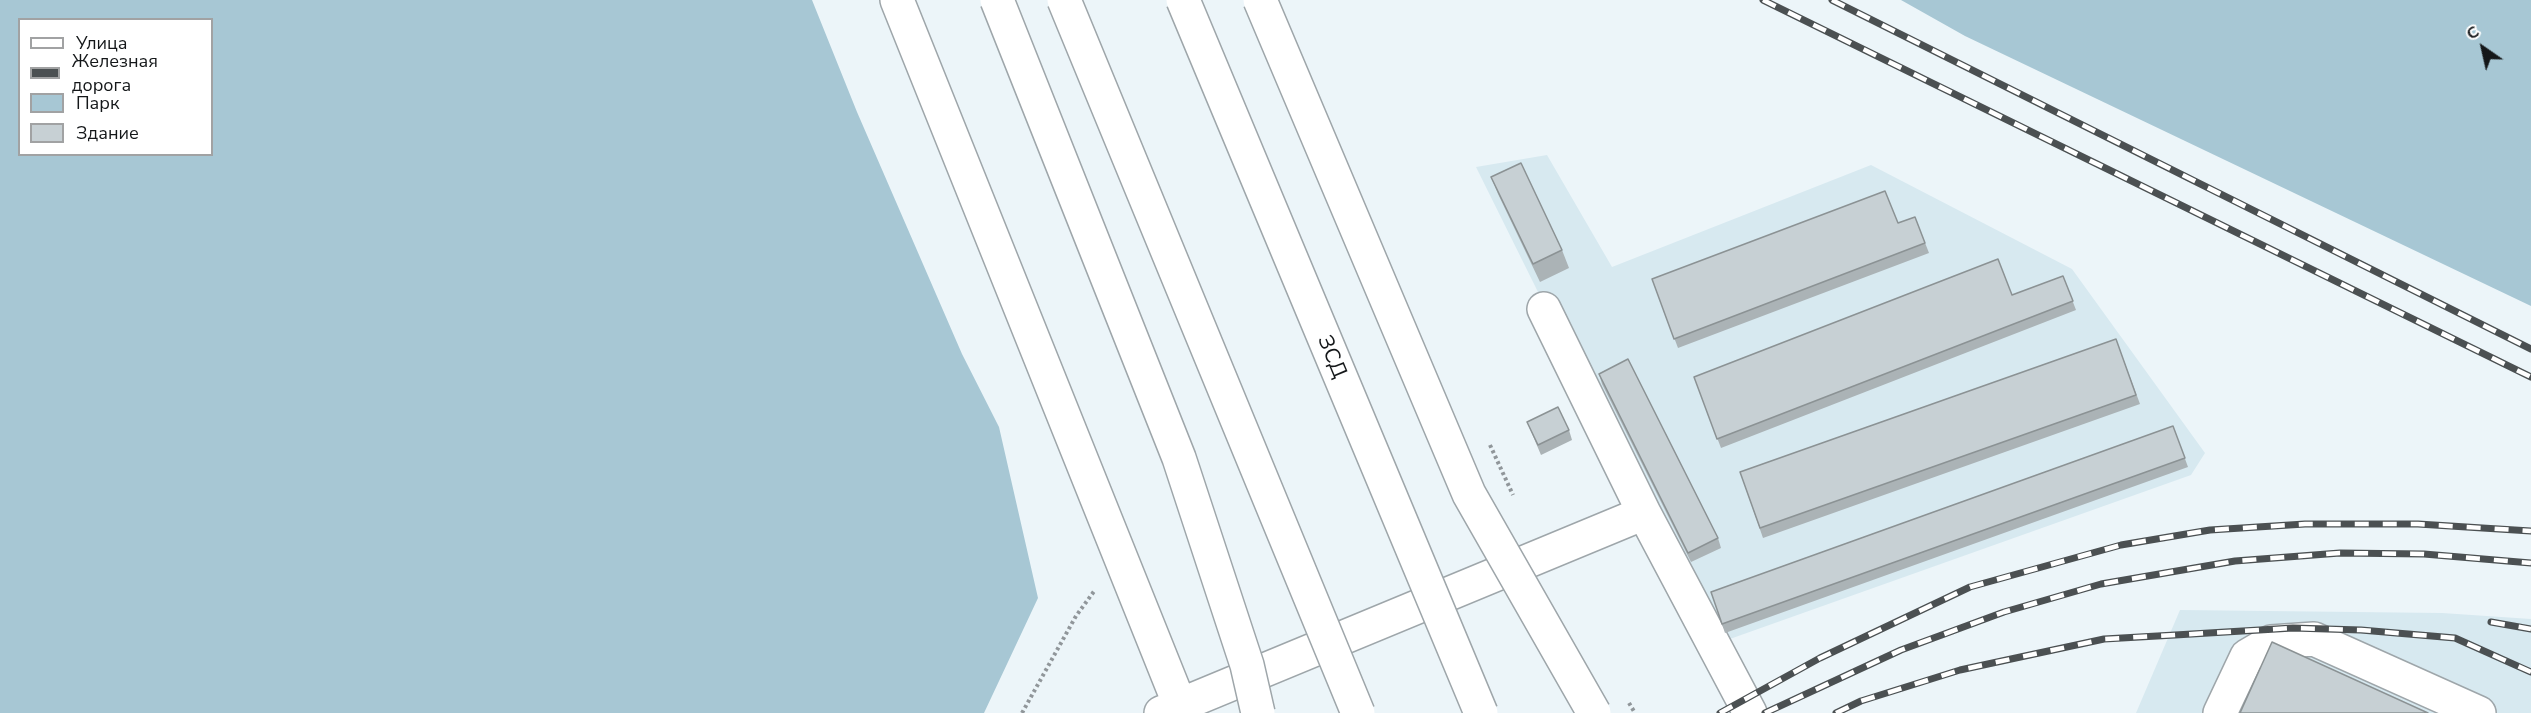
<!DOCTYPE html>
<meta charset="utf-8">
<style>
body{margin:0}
#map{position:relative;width:2531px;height:713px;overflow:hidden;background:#ecf5f9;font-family:"Nunito Sans",sans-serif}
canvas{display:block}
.legend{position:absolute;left:18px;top:18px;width:195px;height:138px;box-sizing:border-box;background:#fff;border:2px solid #a1a2a3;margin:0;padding:8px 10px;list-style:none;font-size:18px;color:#141719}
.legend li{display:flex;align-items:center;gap:12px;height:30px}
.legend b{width:30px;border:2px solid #a1a2a3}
.north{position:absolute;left:2453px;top:18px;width:60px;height:60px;-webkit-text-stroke:4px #fff;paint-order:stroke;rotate:326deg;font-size:16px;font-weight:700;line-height:24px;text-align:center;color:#141719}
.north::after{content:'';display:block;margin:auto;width:21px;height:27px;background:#141719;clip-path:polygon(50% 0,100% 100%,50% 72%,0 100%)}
</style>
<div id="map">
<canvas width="2531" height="713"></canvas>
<ul class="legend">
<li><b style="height:8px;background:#fff"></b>Улица</li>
<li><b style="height:8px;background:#4b5052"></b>Железная дорога</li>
<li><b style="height:16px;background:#a7c7d4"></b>Парк</li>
<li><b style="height:16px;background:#c7d0d4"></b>Здание</li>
</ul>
<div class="north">С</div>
</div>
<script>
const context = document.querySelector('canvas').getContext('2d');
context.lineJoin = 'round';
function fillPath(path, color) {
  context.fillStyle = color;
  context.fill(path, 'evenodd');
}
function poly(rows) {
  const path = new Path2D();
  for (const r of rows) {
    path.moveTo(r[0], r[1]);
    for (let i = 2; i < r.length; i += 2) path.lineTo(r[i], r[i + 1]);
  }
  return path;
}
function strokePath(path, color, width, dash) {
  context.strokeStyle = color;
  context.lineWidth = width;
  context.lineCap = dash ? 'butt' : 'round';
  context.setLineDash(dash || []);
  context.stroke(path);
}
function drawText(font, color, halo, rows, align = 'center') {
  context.font = font + ' "Nunito Sans",sans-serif';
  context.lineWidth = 4.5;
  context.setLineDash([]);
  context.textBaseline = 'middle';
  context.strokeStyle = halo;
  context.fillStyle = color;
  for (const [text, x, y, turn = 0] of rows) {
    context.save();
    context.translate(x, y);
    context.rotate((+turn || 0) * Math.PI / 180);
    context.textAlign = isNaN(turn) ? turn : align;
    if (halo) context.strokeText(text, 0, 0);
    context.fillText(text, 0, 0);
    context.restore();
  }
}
fillPath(poly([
 [1547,155,1612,267,1871,165,2072,269,2205,453,2191,475,1713,645,1476,167],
 [2180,610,2442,613,2531,619,2531,713,2136,713]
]), '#d7e9f0');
fillPath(poly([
 [0,0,812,0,857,112,962,354,999,427,1038,598,984,713,0,713],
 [20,20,212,20,212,154,20,154],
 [1901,0,2531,0,2531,306,1965,36]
]), '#a7c7d4');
const minor = poly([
 [897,0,1183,713],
 [1544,309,1644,513],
 [1161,713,1644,513,1750,713],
 [2220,713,2247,656,2271,642,2314,639,2479,713]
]);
strokePath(minor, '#9ea6aa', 36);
strokePath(poly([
 [1022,713,1076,616,1095,590]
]), '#90969a', 4, [3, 3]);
strokePath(minor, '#fff', 33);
const rail = poly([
 [1763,0,2531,377],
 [1832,0,2531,349],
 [2491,622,2531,629],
 [1720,713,1820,658,1970,587,2121,545,2210,530,2305,524,2418,524,2531,531],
 [1765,713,1901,650,2004,612,2101,584,2235,561,2340,553,2424,554,2531,563],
 [1836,713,1861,701,1960,670,2104,639,2175,635,2293,628,2361,630,2455,638,2531,672]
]);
strokePath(rail, '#4b5052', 7);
strokePath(rail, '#fff', 4.5, [14]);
const majorBridge = poly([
 [997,0,1179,458,1247,665,1258,713],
 [1260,0,1469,494,1594,713]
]);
const highwayBridge = poly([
 [1064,0,1358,713],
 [1183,0,1481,713]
]);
strokePath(majorBridge, '#9ea6aa', 36, []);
strokePath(highwayBridge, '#9ea6aa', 36, []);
strokePath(poly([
 [1490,445,1513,495],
 [1629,703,1635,713]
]), '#90969a', 4, [3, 3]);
strokePath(majorBridge, '#fff', 33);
strokePath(highwayBridge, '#fff', 33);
fillPath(poly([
 [1491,177,1562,250,1569,268,1540,282,1498,194],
 [1915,217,1929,253,1678,348,1652,279,1898,223],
 [2063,276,2076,310,1721,448,1694,377,2012,295],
 [2116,339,2140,404,1763,538,1740,472],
 [1599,374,1718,538,1721,548,1691,562,1602,384],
 [1527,422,1569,430,1572,440,1541,455],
 [2173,426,2188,467,1725,633,1711,592]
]), '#abb3b6');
const building = poly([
 [1521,163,1562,250,1533,264,1491,177,1521,163],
 [1885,191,1898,223,1915,217,1925,243,1674,339,1652,279,1885,191],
 [1998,259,2012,295,2063,276,2073,301,1717,439,1694,377,1998,259],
 [2116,339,2136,395,1760,528,1740,472,2116,339],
 [1628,359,1718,538,1688,553,1599,374,1628,359],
 [1558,407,1569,430,1538,445,1527,422,1558,407],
 [2173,426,2185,458,1722,624,1711,592,2173,426],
 [2272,642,2428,713,2240,713,2272,642]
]);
fillPath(building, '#c7d0d4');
strokePath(building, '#8b9294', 1.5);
drawText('21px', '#141719', '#fff', [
 ["ЗСД",1331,357,67]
]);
</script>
